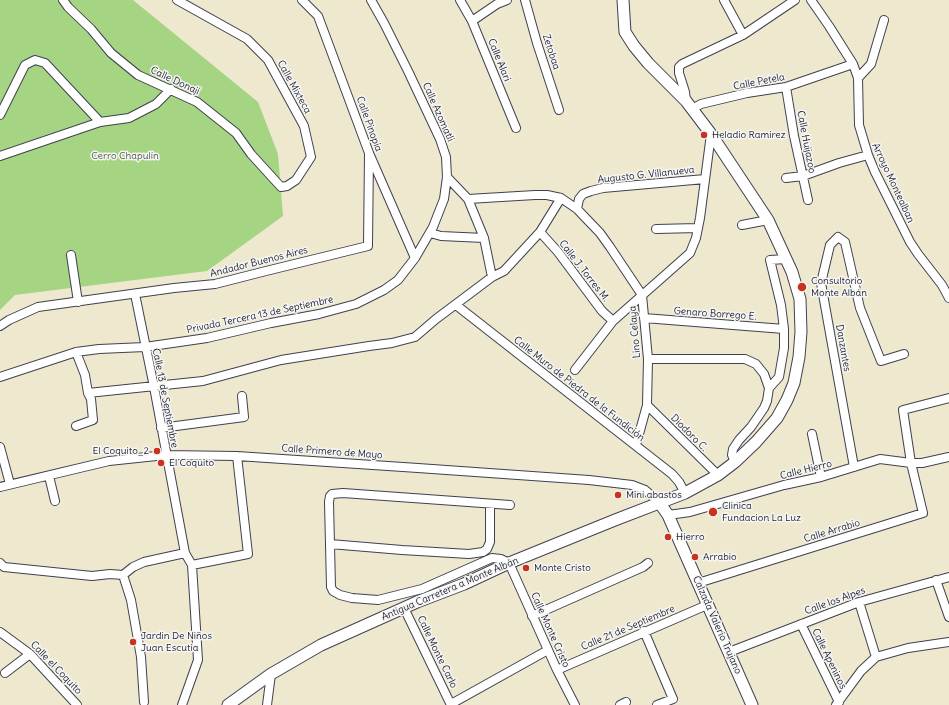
<!DOCTYPE html>
<meta charset="utf-8">
<style>
body{margin:0}
canvas{display:block;background:#ede8ce}
</style>
<canvas width="949" height="705"></canvas>
<script>
const context = document.querySelector('canvas').getContext('2d');
context.lineJoin = 'round';
function fillPath(path, color) {
  context.fillStyle = color;
  context.fill(path, 'evenodd');
}
function poly(rows) {
  const path = new Path2D();
  for (const r of rows) {
    path.moveTo(r[0], r[1]);
    for (let i = 2; i < r.length; i += 2) path.lineTo(r[i], r[i + 1]);
  }
  return path;
}
function strokePath(path, color, width, dash) {
  context.strokeStyle = color;
  context.lineWidth = width;
  context.lineCap = dash ? 'butt' : 'round';
  context.setLineDash(dash || []);
  context.stroke(path);
}
function drawText(font, color, halo, rows, align = 'center') {
  context.font = font + ' Delius,sans-serif';
  context.lineWidth = 3;
  context.setLineDash([]);
  context.textBaseline = 'middle';
  context.strokeStyle = halo;
  context.fillStyle = color;
  for (const [text, x, y, turn = 0] of rows) {
    context.save();
    context.translate(x, y);
    context.rotate((+turn || 0) * Math.PI / 180);
    context.textAlign = isNaN(turn) ? turn : align;
    if (halo) context.strokeText(text, 0, 0);
    context.fillText(text, 0, 0);
    context.restore();
  }
}
fillPath(poly([
 [0,0,133,0,258,102,278,154,283,216,207,271,15,295,0,310]
]), '#a5d482');
const street = poly([
 [63,0,68,7,91,29,111,53,138,75,197,102,236,133,251,154,281,187,287,186,296,180,311,157,304,126,268,60,247,39,177,0],
 [302,0,318,16,369,153,415,258],
 [460,0,472,21,516,128],
 [525,0,537,43,559,110],
 [724,0,743,35],
 [811,0,829,26,853,64,858,78,859,125,868,155,875,172,910,242,918,254,942,285,949,298],
 [472,21,497,4,507,0],
 [858,78,871,64,884,20],
 [786,87,794,136,808,200],
 [686,101,685,92,679,73,679,67,682,64,743,35,795,0],
 [692,109,701,104,747,93,786,87,853,64],
 [0,115,25,65,35,60,45,63,100,122],
 [0,156,100,122,129,118,156,104,171,89],
 [447,177,468,199,484,238,492,277],
 [786,178,803,176,839,163,868,155],
 [468,199,535,195,547,195,561,198,577,209,600,233,610,247,642,295,648,359,647,405,636,445],
 [577,209,579,199,583,194,591,191,603,188,705,179],
 [742,225,768,220],
 [656,229,698,228],
 [540,232,558,252,602,311,613,321],
 [430,233,441,236,484,238],
 [71,255,78,302],
 [135,294,154,387,185,553,192,565,198,660,182,705],
 [456,305,672,474,679,482,685,493],
 [644,318,784,329],
 [0,326,9,320,38,307,174,288,215,284,266,271,368,246,369,153],
 [76,352,85,375,88,393,91,399,93,420,76,426],
 [648,359,745,359,756,364,764,374,769,388,767,401,764,408,751,427,739,440,733,449,732,455,735,462],
 [575,370,613,321,690,253,696,238,700,218,711,134],
 [0,377,76,352,99,349,145,347,207,338,271,323,319,314,356,304,384,290,398,280,415,258,433,227,444,199,447,177,446,157,440,139,408,71,384,23,371,0],
 [769,388,779,377,784,348,784,329,781,305,770,260,786,259],
 [88,393,203,381,281,360,369,346,392,343,415,337,436,319,492,277,504,271,540,232,561,198],
 [647,405,718,475],
 [161,428,244,417,242,396],
 [812,434,821,477],
 [0,447,10,484],
 [854,467,821,283,830,245,838,237,845,242,860,308,881,361,904,354],
 [49,476,55,501],
 [0,487,109,461,166,455,237,456,418,468,589,480,632,485,645,490,659,502],
 [510,505,343,493,332,494,330,496,329,502,331,587,333,591,340,595,352,598,378,600,422,589,492,558,501,559,509,563,557,670,575,705],
 [668,515,690,512,784,485,821,477,880,459,911,463,922,463,949,457],
 [330,544,402,550,469,554,483,552,487,549,490,542,490,504],
 [0,563,4,567,92,576,110,574,123,575,133,567,144,562,185,553],
 [192,565,248,554,237,456],
 [123,575,131,600,141,657,144,702],
 [936,580,949,617],
 [698,583,923,513,911,463,903,410,949,398],
 [859,602,876,657],
 [404,608,451,705],
 [532,616,643,567,648,563],
 [801,624,839,702],
 [644,631,673,699,657,705],
 [0,632,30,654,77,705],
 [729,652,859,602,949,577],
 [557,670,707,605],
 [5,673,30,654],
 [451,704,548,650],
 [267,705,271,674],
 [620,705,626,702],
 [836,705,861,671,876,657,908,648,949,642]
]);
const secondary = poly([
 [659,502,668,515,752,705],
 [228,705,271,674,321,645,417,602,464,584,509,563,615,520,685,493,718,475,735,462,756,442,777,418,787,400,794,383,799,357,801,332,800,299,792,272,768,220,711,134,686,101,648,63,634,46,625,32,623,0]
]);
strokePath(street, '#404051', 10);
strokePath(secondary, '#404051', 13);
strokePath(street, '#fff', 8);
strokePath(secondary, '#fff', 11);
for (const [x, y, r, color] of [
 [704,135,4,"#c8321e"],
 [802,287,5,"#c8321e"],
 [157,451,4,"#c8321e"],
 [161,463,4,"#c8321e"],
 [618,495,4,"#c8321e"],
 [713,512,5,"#c8321e"],
 [668,537,4,"#c8321e"],
 [695,557,4,"#c8321e"],
 [526,568,4,"#c8321e"],
 [133,642,4,"#c8321e"]
]) {
  const dot = new Path2D();
  dot.arc(x, y, r, 0, 2 * Math.PI);
  context.fillStyle = color;
  context.fill(dot);
  strokePath(dot, '#f6f6f2', 1.5);
}
drawText('10px', '#22223b', '#f6f6f2', [
 ["Zetobaa",551,52,72],
 ["Calle Alari",499,60,68],
 ["Calle Donají",175,81,25],
 ["Calle Petela",759,82,-11],
 ["Calle Mixteca",294,87,61],
 ["Calle Azomatli",438,112,66],
 ["Calle Pinopia",369,124,70],
 ["Calle Huijazoo",806,142,79],
 ["Augusto G. Villanueva",646,175,-6],
 ["Arroyo Montealban",893,183,65],
 ["Andador Buenos Aires",259,262,-14],
 ["Calle J. Torres M.",584,271,52],
 ["Genaro Borrego E.",715,314,4],
 ["Privada Tercera 13 de Septiembre",260,315,-12],
 ["Lino Celaya",635,332,-95],
 ["Danzantes",843,348,80],
 ["Calle Muro de Piedra de la Fundición",579,389,38],
 ["Calle 13 de Septiembre",165,398,79],
 ["Diodoro C.",689,433,45],
 ["Calle Primero de Mayo",332,452,4],
 ["Calle Hierro",806,470,-14],
 ["Calle Arrabio",832,531,-17],
 ["Antigua Carretera a Monte Albán",450,589,-23],
 ["Calle los Alpes",835,601,-20],
 ["Calzada Valerio Trujano",717,625,66],
 ["Calle 21 de Septiembre",628,628,-23],
 ["Calle Monte Cristo",550,630,66],
 ["Calle Monte Carlo",437,652,64],
 ["Calle Apeninos",829,659,64],
 ["Calle el Coquito",56,668,46]
]);
drawText('10px', '#22223b', '#f6f6f2', [
 ["Heladio Ramirez",712,135],
 ["Consultorio",811,281],
 ["Monte Albán",811,293],
 ["El Coquito_2",149,451,"right"],
 ["El Coquito",169,463],
 ["Mini abastos",626,495],
 ["Clinica",722,506],
 ["Fundacion La Luz",722,518],
 ["Hierro",676,537],
 ["Arrabio",703,557],
 ["Monte Cristo",534,568],
 ["Jardin De Niños",141,636],
 ["Juan Escutia",141,648]
], 'left');
drawText('10px', '#495750', '#f6f6f2', [
 ["Cerro Chapulín",125,156]
]);
</script>
